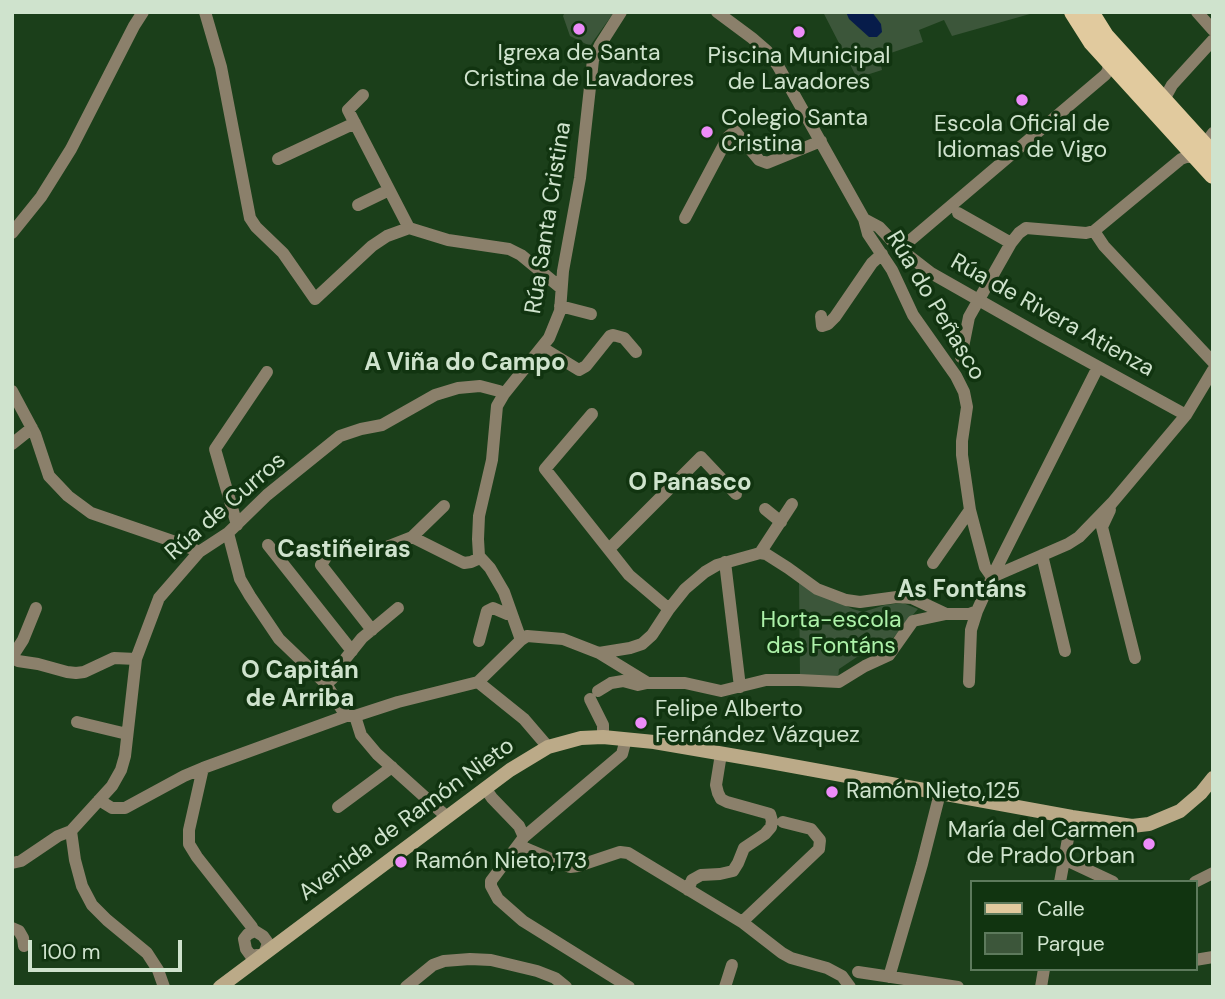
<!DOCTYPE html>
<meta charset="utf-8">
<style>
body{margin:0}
#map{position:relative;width:1225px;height:999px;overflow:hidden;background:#1b3f1a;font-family:"DM Sans",sans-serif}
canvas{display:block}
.frame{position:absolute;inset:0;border:14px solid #cfe3cd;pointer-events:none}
.legend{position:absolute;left:970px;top:880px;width:228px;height:91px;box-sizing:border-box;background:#113410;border:2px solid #5d7a5c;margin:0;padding:9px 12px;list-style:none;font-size:21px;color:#cfe3cd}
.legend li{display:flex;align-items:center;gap:14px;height:35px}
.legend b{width:35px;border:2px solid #5d7a5c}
.scale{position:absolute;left:28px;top:940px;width:154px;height:32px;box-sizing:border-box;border:4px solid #cfe3cd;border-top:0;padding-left:9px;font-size:21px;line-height:24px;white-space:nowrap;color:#cfe3cd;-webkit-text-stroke:5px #113410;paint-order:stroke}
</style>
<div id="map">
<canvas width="1225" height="999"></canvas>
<div class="frame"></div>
<ul class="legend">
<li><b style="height:9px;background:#e1ca9e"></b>Calle</li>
<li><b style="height:19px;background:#3c563a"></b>Parque</li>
</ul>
<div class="scale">100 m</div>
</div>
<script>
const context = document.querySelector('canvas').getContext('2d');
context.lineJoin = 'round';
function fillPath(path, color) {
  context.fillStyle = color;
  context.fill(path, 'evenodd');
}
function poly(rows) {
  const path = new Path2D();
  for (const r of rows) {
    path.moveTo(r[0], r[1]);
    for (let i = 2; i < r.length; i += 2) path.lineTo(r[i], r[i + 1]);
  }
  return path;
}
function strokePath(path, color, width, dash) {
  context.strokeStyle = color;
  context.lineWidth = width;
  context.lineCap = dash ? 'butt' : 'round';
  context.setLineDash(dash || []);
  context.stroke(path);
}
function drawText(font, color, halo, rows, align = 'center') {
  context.font = font + ' "DM Sans",sans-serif';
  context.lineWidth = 7;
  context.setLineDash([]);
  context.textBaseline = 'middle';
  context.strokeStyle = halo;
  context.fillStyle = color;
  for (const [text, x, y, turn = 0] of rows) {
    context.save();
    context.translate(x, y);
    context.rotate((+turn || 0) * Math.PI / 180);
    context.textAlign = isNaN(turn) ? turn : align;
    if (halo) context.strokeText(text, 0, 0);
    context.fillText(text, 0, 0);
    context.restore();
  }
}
fillPath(poly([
 [565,12,614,12,590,46,570,36,563,16],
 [823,12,1037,12,952,36,944,20,919,30,923,42,879,57,882,70,857,78],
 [799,581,810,589,853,609,863,612,885,605,903,603,918,609,886,646,857,657,839,669,838,678,800,677]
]), '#3c563a');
fillPath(poly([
 [846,12,872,12,881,24,882,32,877,37,869,37,849,19]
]), '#071c4a');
strokePath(poly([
 [205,12,221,67,250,218,256,227,283,253,315,299,372,246,387,236,409,228,448,240,509,249,521,255,561,288],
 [717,12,752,38,767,51,778,66,864,219,879,227,900,249,931,273,1042,336,1186,415],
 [1197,12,1213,30],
 [363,95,348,110,409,228],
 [1161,105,1172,85,1213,40],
 [1204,145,1213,133],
 [278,159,355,123],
 [358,205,389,190],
 [958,213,1011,243],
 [685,218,728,137,735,131,759,160,767,163,821,141],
 [864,219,868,234,892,270,913,315,956,376,964,392,967,407,962,441,962,455,970,510,985,567,992,577],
 [1094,231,1104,246,1213,362],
 [12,233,41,197,71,149,134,26,143,12],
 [900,249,1105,75,1108,71,1109,61],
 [560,306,591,314],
 [821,316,822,326,828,324,835,317,872,263,882,254],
 [543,348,579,370,586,366,610,336,613,335,624,338,636,352],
 [961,357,969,317,1011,243,1019,233,1026,228,1086,233,1094,231,1181,159,1189,156,1198,158],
 [12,391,35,434,49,476,68,496,91,513,184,545,199,552],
 [592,414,545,469,629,575,669,609],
 [12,444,32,428],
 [765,509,781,522],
 [1110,510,1102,527,1135,658],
 [237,525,215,449,267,372],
 [228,533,240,579,250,596,279,639,326,684,346,716],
 [412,537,444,506],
 [268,545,352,651],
 [609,549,701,457,736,494],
 [371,553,412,537,464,563,471,562,480,558],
 [760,553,792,504],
 [1042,555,1065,651],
 [326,557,321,565,372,630],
 [725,562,740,687],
 [933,563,970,510],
 [992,577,1068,544,1079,537,1112,503,1186,415,1213,370],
 [521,640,527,636,563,639,599,653,630,648,642,644,652,635,669,609,685,589,705,572,717,565,760,553,766,554,788,568,817,589,846,600,860,602,897,597,912,598,946,614,969,614,977,611],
 [479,641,487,611,493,608,507,614,511,612],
 [599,653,648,683,685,683,721,691,766,680,799,680,839,682,865,666,889,655,913,621,946,614],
 [12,657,18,661,38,664,67,672,76,673,84,672,114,658,136,659],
 [12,657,23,640,36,608],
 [478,682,524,719,548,747],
 [969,682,971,630,977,611,997,567,1098,367],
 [326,684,332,679,346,658,362,638,398,608],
 [598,691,611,683,623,681,638,685,647,683],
 [590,699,603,725,603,737],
 [355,716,361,735,377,754,447,817],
 [77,722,127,734],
 [626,739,622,754,524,837,491,881,491,886,498,899,523,921,629,987],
 [203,768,189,830,189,844,197,857,252,927,251,932],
 [485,788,492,798,519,826,524,837],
 [99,800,112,808,125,808,184,776,203,768,346,716,355,716,398,702,478,682,521,640,504,592,490,568,479,556,478,539,479,516,492,460,497,406,504,394,549,338,560,311,563,271,580,178,593,60,600,45,621,12],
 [338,807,392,767],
 [71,831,75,860,82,886,92,905,107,920,147,953,158,970,164,987],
 [518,845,570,867,578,866,620,852,628,853,742,922,782,953,791,958,827,968,842,976,850,987],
 [1064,859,1113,882],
 [12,863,21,861,58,836,71,831,112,786,121,770,125,756,136,659,159,598,199,552,228,533,267,495,340,436,361,429,382,425,435,395,458,388,480,386,499,391,504,394],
 [1060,882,1072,817],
 [1195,882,1213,873],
 [688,890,692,880,701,875,720,874,733,871,738,863,744,848,765,834,771,827,772,821,770,814,727,802,721,799,718,793,716,785,721,754],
 [742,922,819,849,820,840,811,829,783,822],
 [12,928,19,931,23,938,24,946],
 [255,931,263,936,268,943,264,954,251,956,246,949,244,939,248,934,255,931],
 [1195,960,1213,957],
 [858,972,958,987],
 [889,977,922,864,940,793],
 [406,987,433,965,444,961,470,959,491,960,537,971,555,978,566,987],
 [725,987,732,965],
 [1041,987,1044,969]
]), '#8b806b', 12);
strokePath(poly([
 [220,987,510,770,548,747,581,738,603,737,654,742,765,761,1072,817,1132,826,1149,824,1180,811,1201,793,1213,778]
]), '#ba8', 14);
strokePath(poly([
 [1073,12,1092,42,1213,175],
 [1090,12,1105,36,1213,155]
]), '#e1ca9e', 18);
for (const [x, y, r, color] of [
 [579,29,7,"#ed8cf9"],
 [799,32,7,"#ed8cf9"],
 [1022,100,7,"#ed8cf9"],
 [707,132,7,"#ed8cf9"],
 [641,723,7,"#ed8cf9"],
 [832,792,7,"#ed8cf9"],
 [1149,844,7,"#ed8cf9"],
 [401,862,7,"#ed8cf9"]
]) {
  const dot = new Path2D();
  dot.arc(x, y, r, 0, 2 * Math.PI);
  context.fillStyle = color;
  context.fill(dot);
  strokePath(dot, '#113410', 2.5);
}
drawText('23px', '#cfe3cd', '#113410', [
 ["Igrexa de Santa",579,54,"center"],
 ["Cristina de Lavadores",579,80,"center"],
 ["Piscina Municipal",799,57,"center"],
 ["de Lavadores",799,83,"center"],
 ["Colegio Santa",721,119],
 ["Cristina",721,145],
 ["Escola Oficial de",1022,125,"center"],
 ["Idiomas de Vigo",1022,151,"center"],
 ["Felipe Alberto",655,710],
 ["Fernández Vázquez",655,736],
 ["Ramón Nieto,125",846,792],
 ["María del Carmen",1135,831,"right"],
 ["de Prado Orban",1135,857,"right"],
 ["Ramón Nieto,173",415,862]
], 'left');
drawText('23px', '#cfe3cd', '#113410', [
 ["Rúa Santa Cristina",549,218,-81],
 ["Rúa do Peñasco",935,306,59],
 ["Rúa de Rivera Atienza",1052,316,29],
 ["Rúa de Curros",226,507,-41],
 ["Avenida de Ramón Nieto",407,820,-36]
]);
drawText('23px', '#adf2a9', '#113410', [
 ["Horta-escola",831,621],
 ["das Fontáns",831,647]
]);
drawText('bold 24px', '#cfe3cd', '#113410', [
 ["A Viña do Campo",465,364],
 ["O Panasco",690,484],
 ["Castiñeiras",344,551],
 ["As Fontáns",962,591],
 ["O Capitán",300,672],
 ["de Arriba",300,700]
]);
</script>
